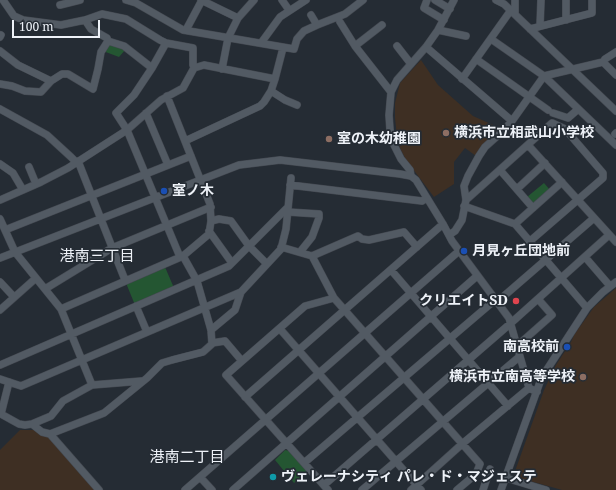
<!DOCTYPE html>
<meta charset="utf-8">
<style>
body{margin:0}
#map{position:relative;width:616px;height:490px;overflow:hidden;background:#252c34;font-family:"Noto Serif",serif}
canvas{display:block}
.scale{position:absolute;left:12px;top:20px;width:88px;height:18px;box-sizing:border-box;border:2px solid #eef2f8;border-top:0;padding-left:5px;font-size:12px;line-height:14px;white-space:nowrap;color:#eef2f8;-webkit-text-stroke:3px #252c34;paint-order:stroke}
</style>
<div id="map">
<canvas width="616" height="490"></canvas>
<div class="scale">100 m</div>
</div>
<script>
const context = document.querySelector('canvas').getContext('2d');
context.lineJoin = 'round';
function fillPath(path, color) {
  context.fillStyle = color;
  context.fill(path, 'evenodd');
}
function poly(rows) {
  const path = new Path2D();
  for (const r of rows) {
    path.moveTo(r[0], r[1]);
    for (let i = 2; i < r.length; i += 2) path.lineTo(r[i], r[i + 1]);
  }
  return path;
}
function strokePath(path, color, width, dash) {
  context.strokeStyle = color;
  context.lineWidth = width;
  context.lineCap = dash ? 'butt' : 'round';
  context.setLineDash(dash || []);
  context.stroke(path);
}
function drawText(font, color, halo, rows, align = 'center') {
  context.font = font + ' "Noto Serif","Noto Sans JP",serif';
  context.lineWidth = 3.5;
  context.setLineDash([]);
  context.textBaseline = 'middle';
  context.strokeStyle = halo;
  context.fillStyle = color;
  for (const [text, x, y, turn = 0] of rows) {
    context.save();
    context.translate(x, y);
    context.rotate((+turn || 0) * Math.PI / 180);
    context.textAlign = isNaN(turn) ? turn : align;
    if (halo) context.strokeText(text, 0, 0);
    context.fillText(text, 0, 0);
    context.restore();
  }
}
fillPath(poly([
 [421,60,438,85,473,116,500,128,485,143,476,156,465,148,454,162,454,184,434,197,406,160,400,148,397,137,395,118,395,103,400,83],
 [616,288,616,490,562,490,516,477,514,474,544,390,556,365,571,342,574,335,594,307],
 [20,430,35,430,49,437,96,490,0,490,0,450]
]), '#3e2f23');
fillPath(poly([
 [109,43,126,49,119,57,103,51],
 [544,183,550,190,534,203,531,202,527,197],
 [165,267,174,288,135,305,126,283],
 [285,450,290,451,308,471,294,483,275,460]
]), '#245632');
const minor = poly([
 [3,0,14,16,23,20,61,25,85,20,102,14,126,19,160,40,166,43,193,48,193,65,194,68],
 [126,0,136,3,183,30,294,49,297,39,304,31,317,25,345,14,363,0],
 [201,0,238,18],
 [282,0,289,10],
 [427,0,424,8,444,20],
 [435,0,450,9],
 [496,0,504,4,616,111],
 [566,0,566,20],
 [60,5,80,0],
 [515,14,515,0],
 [311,15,317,25],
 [340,22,355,46,391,92],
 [540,26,541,0],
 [530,29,592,13,592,0],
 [186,30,202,0],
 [438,30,466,36],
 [0,37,1,35],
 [491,39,544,76,616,145],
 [108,41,124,46,152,68],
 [166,43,152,68,134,95,116,113,127,130,180,257],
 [261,43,280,17,306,0],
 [355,46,382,25],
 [397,46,411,64],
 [426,47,512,121],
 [0,51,18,65,51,81],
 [476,59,548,110],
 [603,62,616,75],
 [222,69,228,38,238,18,254,0],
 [462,79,511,10],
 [0,84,12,86,25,91,41,92,51,81,62,74,68,74,93,89,98,69,101,52,108,41,107,38,91,29,85,20],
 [271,91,285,100,297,105],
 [0,109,47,135,71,157,76,162],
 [146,113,168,165],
 [553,113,568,118,576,111],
 [615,134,616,133],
 [185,141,260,106,264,102,271,91,275,79,283,48],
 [528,145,616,242],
 [78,161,125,280],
 [0,164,13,173,23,190],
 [29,167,36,184],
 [500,170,533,208],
 [411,176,410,170,401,159,394,145,390,130,389,115,391,92,397,80,426,47,438,30,454,0],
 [290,185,422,201,427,198],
 [517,189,545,163],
 [0,200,41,182,68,168,127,130,161,100,183,88,194,68,204,65,275,79],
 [466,200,552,123,565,129,603,173,603,178,529,242],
 [464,206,515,224,587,308],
 [288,212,319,214,319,218,312,237,300,252],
 [0,219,15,252,61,309,92,385],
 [211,221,219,219,231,221,249,246,267,264],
 [515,224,562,182],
 [5,230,191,156],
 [209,231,232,263],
 [449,235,455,231,462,220,466,200,464,186,468,176,479,156,485,147,503,131,512,121,544,76,603,62,605,59,616,52],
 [281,247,312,256,334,298,480,464,476,474,457,490],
 [312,256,358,236,362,239,369,240,404,232,417,247],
 [585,257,610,286],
 [0,258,239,165,280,160,400,174,411,176,416,180,443,224,452,241,509,318,529,388,537,392],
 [391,270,508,406],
 [0,282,14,297],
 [45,289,112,248,211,207],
 [497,302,594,218],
 [136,306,147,332],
 [61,309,183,256,209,234,211,221,210,204,167,96],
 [0,310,36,278],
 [280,329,421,490],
 [211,330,235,310,241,292],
 [212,343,225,341,242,361],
 [517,346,552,315,538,299],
 [0,365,229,266,288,207],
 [0,379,21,386,241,292,281,249,286,229,291,178],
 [9,382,1,414,19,424,25,425,32,424,42,432,50,434,104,413,147,378,162,363,172,360,203,352,212,344,211,330,197,281,183,256],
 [245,397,443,224],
 [32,424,51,416,63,401,92,385,142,381],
 [50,434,99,490],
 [304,463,495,300],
 [200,477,212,490],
 [506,478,546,490],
 [324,485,511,323,609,235],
 [185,490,459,251],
 [233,490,477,276],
 [328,490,226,375,305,306,334,298],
 [362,490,519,357],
 [411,490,462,444,529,388],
 [483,490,490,469],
 [501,490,540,382,546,371,587,308,603,292,616,282]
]);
strokePath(minor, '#444951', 8);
strokePath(minor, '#525a63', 7);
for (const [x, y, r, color] of [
 [446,133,4,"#8d6e63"],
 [329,139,4,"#8d6e63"],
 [164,191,4,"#1a4fb4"],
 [464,251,4,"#1a4fb4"],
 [516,301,4,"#e0444e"],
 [567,347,4,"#1a4fb4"],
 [583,377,4,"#8d6e63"],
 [273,477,4,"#0f9aa8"]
]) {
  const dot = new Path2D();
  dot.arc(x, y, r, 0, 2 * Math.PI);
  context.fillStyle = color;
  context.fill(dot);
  strokePath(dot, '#252c34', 1.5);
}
drawText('bold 14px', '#eef2f8', '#252c34', [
 ["横浜市立相武山小学校",454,133],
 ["室の木幼稚園",337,139],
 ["室ノ木",172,191],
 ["月見ヶ丘団地前",472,251],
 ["クリエイトSD",508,301,"right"],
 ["南高校前",559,347,"right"],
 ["横浜市立南高等学校",575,377,"right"],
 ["ヴェレーナシティ パレ・ド・マジェステ",281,477]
], 'left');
drawText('15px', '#eef2f8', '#252c34', [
 ["港南三丁目",97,257],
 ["港南二丁目",187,458]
]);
</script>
